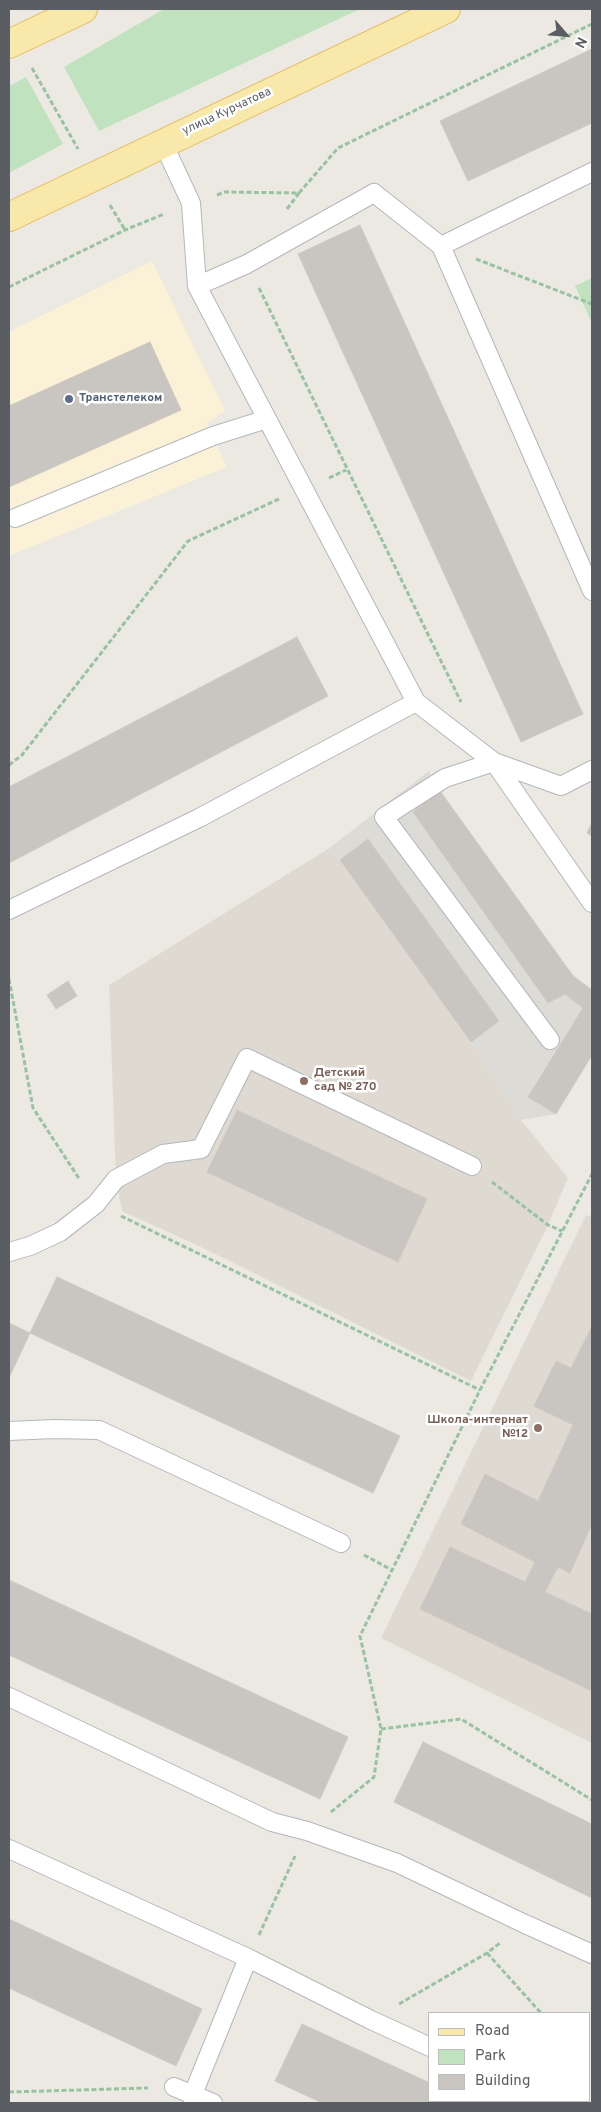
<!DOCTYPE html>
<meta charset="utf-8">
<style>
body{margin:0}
#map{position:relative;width:601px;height:2112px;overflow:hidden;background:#ebe9e1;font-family:Overpass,sans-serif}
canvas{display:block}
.frame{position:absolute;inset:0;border:10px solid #5a5d61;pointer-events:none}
.legend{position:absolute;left:428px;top:2012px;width:162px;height:90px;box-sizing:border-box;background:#fff;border:1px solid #bdbec0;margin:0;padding:6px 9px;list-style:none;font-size:15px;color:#5a5d61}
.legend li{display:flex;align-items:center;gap:10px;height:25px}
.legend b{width:25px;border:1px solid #bdbec0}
.north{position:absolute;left:541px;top:10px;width:50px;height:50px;-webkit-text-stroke:4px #fff;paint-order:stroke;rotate:117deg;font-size:14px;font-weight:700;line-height:20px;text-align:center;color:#5a5d61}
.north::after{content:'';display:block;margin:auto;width:18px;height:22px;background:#5a5d61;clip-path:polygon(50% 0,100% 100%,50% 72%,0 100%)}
</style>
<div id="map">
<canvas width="601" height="2112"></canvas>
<div class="frame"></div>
<ul class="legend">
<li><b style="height:6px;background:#f8e8a9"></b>Road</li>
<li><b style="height:14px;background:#c1e2bf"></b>Park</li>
<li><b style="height:14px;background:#c9c5c0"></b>Building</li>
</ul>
<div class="north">N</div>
</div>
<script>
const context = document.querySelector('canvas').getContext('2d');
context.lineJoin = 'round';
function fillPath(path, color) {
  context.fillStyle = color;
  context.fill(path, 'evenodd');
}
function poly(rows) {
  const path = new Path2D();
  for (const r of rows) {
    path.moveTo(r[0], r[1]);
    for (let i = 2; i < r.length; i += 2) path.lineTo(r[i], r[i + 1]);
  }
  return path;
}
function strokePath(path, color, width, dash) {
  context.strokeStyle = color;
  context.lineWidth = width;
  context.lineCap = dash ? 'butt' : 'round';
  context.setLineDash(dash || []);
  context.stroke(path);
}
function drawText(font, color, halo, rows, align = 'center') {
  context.font = font + ' Overpass,sans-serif';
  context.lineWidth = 5;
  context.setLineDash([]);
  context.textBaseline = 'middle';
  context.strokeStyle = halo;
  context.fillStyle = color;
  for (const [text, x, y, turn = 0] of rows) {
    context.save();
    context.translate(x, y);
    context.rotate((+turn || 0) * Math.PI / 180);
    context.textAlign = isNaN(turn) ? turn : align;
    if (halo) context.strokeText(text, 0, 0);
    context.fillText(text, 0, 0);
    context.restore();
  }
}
fillPath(poly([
 [152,261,225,411,207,423,227,467,9,556,9,332]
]), '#fbf1d7');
fillPath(poly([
 [429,771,440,791,573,975,592,990,592,1055,556,1114,521,1120,471,1042,340,860,328,849]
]), '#dddbd6');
fillPath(poly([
 [328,849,340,860,471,1042,521,1120,568,1178,548,1225,471,1381,201,1247,122,1211,116,1179,109,985],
 [586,1215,592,1217,592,1743,381,1638]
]), '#dedad2');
fillPath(poly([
 [164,9,360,9,99,131,64,67],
 [26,77,63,144,9,173,9,86],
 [592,278,592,323,575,286]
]), '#c1e2bf');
const building = poly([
 [592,49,592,123,468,181,440,121,592,49],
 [360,225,583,714,521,742,298,254,360,225],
 [150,342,181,410,9,487,9,406,150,342],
 [297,637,328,696,9,863,9,787,297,637],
 [440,791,573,976,592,990,592,1055,556,1114,528,1097,583,1008,565,994,548,1003,413,812,440,791],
 [592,822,592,836,587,833,592,822],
 [368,839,499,1021,471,1042,340,860,368,839],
 [68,981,77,996,56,1009,47,995,68,981],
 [237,1110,427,1199,398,1262,207,1172,237,1110],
 [57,1277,400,1436,373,1493,30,1333,57,1277],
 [9,1323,30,1333,9,1378,9,1323],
 [592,1326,592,1524,570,1573,558,1567,545,1592,592,1614,592,1691,420,1609,450,1547,525,1582,535,1562,461,1524,485,1474,538,1501,573,1425,534,1406,556,1361,571,1368,592,1326],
 [9,1580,348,1737,320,1799,9,1655,9,1580],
 [423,1742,592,1824,592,1898,394,1802,423,1742],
 [9,1919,202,2009,176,2066,9,1988,9,1919],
 [302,2024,430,2083,430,2101,468,2101,473,2103,322,2103,275,2081,302,2024]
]);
fillPath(building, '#c9c5c0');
strokePath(building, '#d0cac0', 1);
const service = poly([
 [163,143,191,203,197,286,416,702,494,762,561,786,592,770],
 [592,172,441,246,592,591],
 [197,286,247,264,374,193,441,246],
 [15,518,213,436,267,419],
 [9,910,199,818,416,702],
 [550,1040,384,817,445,778,494,762,592,903],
 [9,1252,30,1246,60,1232,96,1204,116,1179,163,1154,201,1149,247,1058,472,1166],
 [9,1431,54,1429,99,1430,341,1543],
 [9,1697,272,1822,307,1831,397,1863,525,1924,592,1954],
 [9,1849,248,1958,371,2020,430,2047],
 [174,2087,213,2103],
 [545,2101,550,2103],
 [193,2103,193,2094,248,1958]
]);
const primary = poly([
 [9,44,83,9],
 [9,217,446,9]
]);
strokePath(service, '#b4b7bb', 20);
strokePath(primary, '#e6ba60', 30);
strokePath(poly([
 [32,68,78,149],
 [217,195,225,192,299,193,338,148,592,24],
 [110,205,125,230],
 [287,209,299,193],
 [476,259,592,304],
 [9,287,125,230,164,214],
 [259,288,461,702],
 [329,478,346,470],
 [9,765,22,755,188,541,279,499],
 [9,979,33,1108,80,1180],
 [492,1182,548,1225,562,1231],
 [121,1216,480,1390],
 [364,1555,392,1570],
 [381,1729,461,1719,592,1800],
 [331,1812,374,1777,381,1729,360,1636,480,1390,592,1174],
 [259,1935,295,1856],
 [487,1953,541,2013],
 [399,2004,487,1953,500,1943],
 [9,2092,148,2088]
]), '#99c2a2', 3, [5, 2.5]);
strokePath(service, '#fff', 18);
strokePath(primary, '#f8e8a9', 28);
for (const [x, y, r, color] of [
 [69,399,5,"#5c6f8a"],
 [304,1081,5,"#8d6e63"],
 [538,1428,5,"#8d6e63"]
]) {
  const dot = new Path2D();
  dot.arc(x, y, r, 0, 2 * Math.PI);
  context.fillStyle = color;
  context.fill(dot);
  strokePath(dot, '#fff', 2);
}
drawText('12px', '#5a5d61', '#fff', [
 ["улица Курчатова",227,112,-25]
]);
drawText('bold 12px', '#4e5e75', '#fff', [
 ["Транстелеком",79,399]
], 'left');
drawText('bold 12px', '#785e54', '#fff', [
 ["Детский",314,1074],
 ["сад № 270",314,1088],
 ["Школа-интернат",528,1421,"right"],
 ["№12",528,1435,"right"]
], 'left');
</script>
